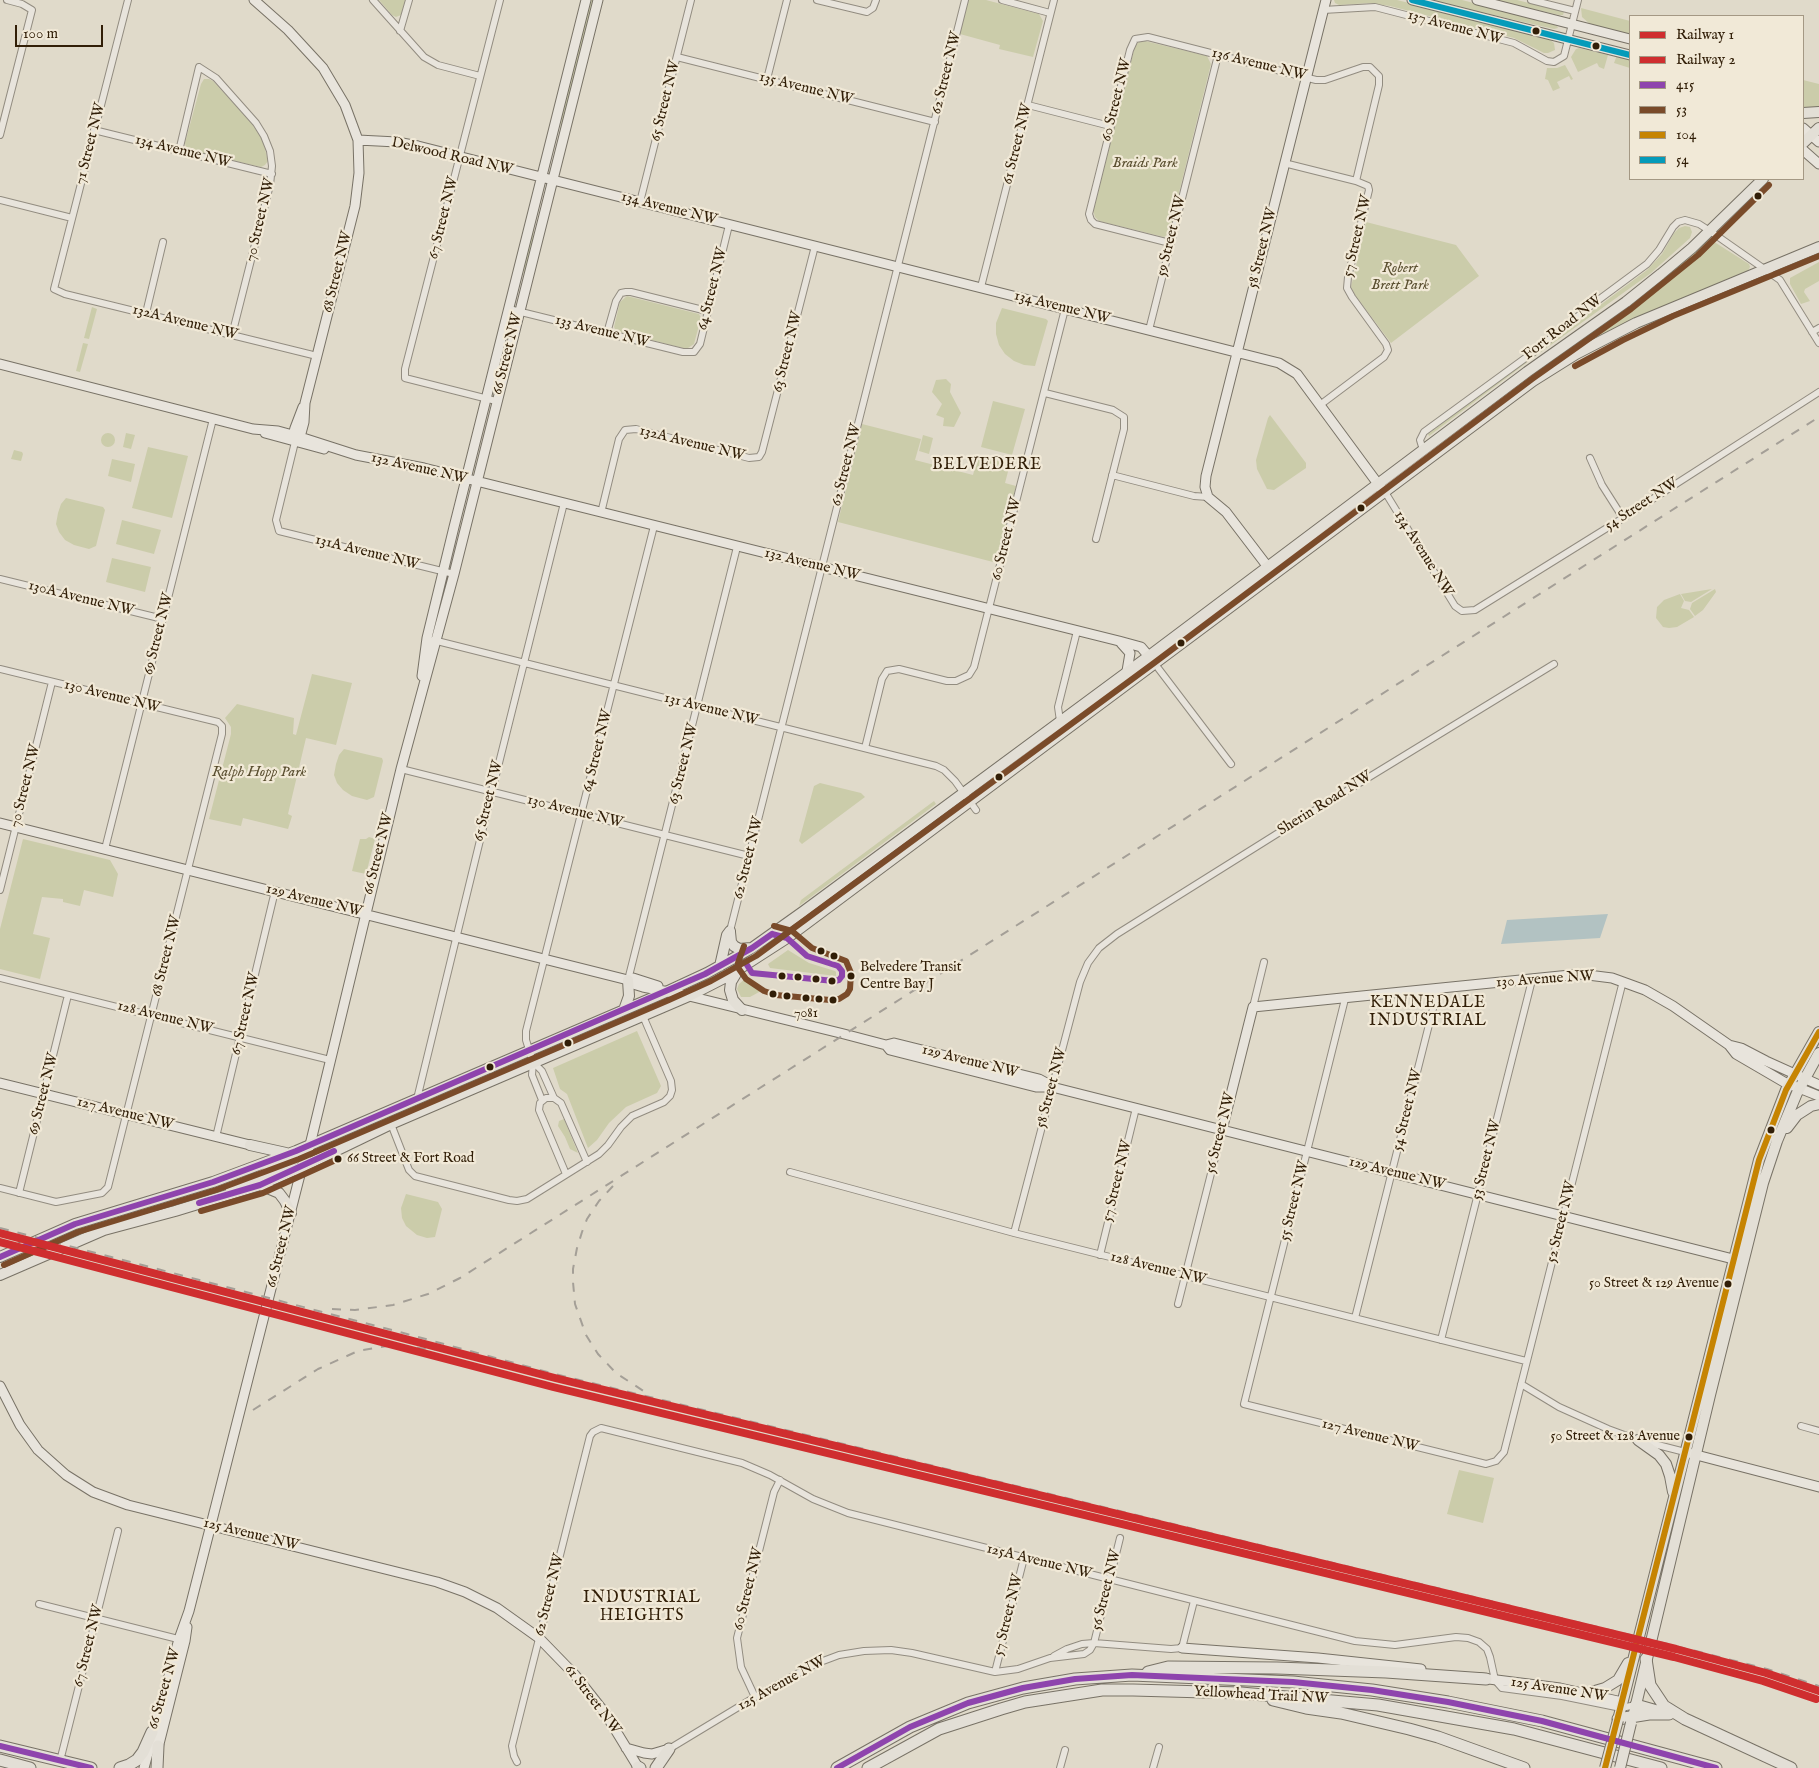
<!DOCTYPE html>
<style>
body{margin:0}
#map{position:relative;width:1819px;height:1768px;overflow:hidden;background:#e0daca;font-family:"IM FELL English",serif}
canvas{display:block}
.legend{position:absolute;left:1629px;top:15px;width:175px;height:165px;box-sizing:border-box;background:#f1e9d7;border:1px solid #a49884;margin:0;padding:6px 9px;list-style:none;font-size:15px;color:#311e07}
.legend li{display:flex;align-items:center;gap:10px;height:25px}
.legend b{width:25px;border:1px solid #a49884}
.scale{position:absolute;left:15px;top:25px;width:88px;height:22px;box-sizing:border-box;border:2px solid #311e07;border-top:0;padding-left:6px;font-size:15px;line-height:18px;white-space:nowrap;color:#311e07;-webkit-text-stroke:4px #f1e9d7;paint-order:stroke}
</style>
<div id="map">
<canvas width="1819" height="1768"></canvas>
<ul class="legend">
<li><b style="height:6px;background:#cf2e2f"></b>Railway 1</li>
<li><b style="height:6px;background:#cf2e2f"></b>Railway 2</li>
<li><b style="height:6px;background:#8e44ad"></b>415</li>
<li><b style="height:6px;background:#7a4b2a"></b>53</li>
<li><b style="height:6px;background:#c68402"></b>104</li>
<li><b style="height:6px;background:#059bba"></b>54</li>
</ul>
<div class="scale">100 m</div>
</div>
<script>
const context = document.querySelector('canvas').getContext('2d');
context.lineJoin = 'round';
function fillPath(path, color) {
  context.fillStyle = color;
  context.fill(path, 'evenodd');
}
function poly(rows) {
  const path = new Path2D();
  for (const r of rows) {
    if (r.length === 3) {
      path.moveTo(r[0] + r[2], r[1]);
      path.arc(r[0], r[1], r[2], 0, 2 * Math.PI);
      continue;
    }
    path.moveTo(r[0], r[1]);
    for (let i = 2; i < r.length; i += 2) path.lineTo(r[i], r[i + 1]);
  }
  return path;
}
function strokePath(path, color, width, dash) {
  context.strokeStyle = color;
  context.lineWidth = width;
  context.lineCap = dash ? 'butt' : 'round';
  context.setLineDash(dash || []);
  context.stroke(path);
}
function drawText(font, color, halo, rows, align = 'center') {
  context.font = font + ' "IM FELL English",serif';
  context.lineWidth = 4.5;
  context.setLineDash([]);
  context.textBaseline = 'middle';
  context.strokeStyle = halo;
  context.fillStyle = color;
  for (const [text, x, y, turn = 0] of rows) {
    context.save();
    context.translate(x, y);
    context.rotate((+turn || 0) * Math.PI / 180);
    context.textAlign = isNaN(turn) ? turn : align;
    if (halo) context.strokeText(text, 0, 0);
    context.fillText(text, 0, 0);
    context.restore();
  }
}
fillPath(poly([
 [379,0,405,0,401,15,396,17,392,15],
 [591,0,594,0,559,137,562,116],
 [968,0,986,0,1039,14,1043,21,1033,57,999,49,1000,45,960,34],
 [1334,0,1397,0,1546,37,1554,43,1555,50,1548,53,1544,53,1514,38,1390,6,1370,3,1339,5,1335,3],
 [1428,0,1462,0,1544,21,1557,26,1558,28,1554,29],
 [1493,0,1517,0,1564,12,1563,15,1559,15],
 [1581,8,1630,21,1630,35,1591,25,1582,17],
 [1145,41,1207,56,1211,64,1169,233,1164,237,1099,221,1095,217,1093,210,1135,46,1139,42],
 [1579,48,1608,55,1604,69,1599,67,1597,63,1578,72,1571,57,1576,49],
 [1617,55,1630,59,1630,68,1614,63],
 [1565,65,1573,79,1571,80,1569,76,1557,82,1560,88,1553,91,1548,80,1545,79,1547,68,1557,68],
 [204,79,209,79,213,81,253,125,263,141,268,161,265,165,261,167,189,150,186,148,185,143,201,84],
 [1803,80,1819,84,1819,109,1803,110],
 [1366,222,1456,245,1479,276,1391,343,1355,295,1351,287],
 [534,223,533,243,523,278,526,258],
 [1685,226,1690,227,1692,232,1690,238,1651,273,1541,352,1429,436,1428,434,1647,270,1662,254,1674,233,1679,228],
 [1708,238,1749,264,1750,267,1747,273,1667,305,1620,326,1539,373,1538,371],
 [1819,262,1819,281,1805,289,1804,292,1810,301,1801,304,1790,284,1790,278],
 [627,296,699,314,701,318,694,344,688,348,683,348,616,331,614,327,620,302],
 [92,307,97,309,89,339,84,338],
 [1002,308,1046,319,1048,321,1035,366,1024,365,1014,361,1005,354,999,345,996,334,996,323],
 [83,343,88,344,80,372,76,371],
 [946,379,951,384,950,392,961,413,954,427,943,426,944,418,936,415,942,404,932,392,936,380],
 [993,401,1025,409,1012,455,981,447],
 [1270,415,1306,463,1306,468,1274,490,1267,489,1257,469,1256,460,1268,418],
 [862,424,921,439,915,460,973,475,978,456,1010,464,1005,483,1016,486,997,563,838,522],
 [126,433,135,435,131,449,123,447],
 [108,440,7],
 [923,435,933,438,929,454,919,451],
 [148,447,188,456,172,518,132,508],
 [14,450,22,452,23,454,21,461,11,459],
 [112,459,135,464,131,482,108,476],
 [66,498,103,507,105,510,96,546,89,549,74,545,65,540,59,532,56,524,58,513,61,504],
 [122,520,161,530,154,554,116,544],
 [112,558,151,567,145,592,106,582],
 [1712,589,1691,602,1685,601,1681,594],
 [1715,589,1716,592,1703,610,1695,616,1690,609,1692,603],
 [1680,594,1684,601,1681,608,1689,610,1694,617,1677,627,1669,628,1663,627,1656,618,1657,607,1664,600],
 [312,674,352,683,336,745,306,738,288,814,292,816,288,829,243,818,241,826,209,819,231,734,231,727,225,718,237,704,294,718,293,734,296,735],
 [344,749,382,758,383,761,374,797,367,800,352,796,343,790,337,783,334,775,336,764,339,755],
 [820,783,861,793,865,797,802,844,799,841,814,786],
 [934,801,936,804,799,906,801,900],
 [369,837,375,839,366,874,352,871,360,839,366,839],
 [23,839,110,860,118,874,113,897,84,890,80,906,63,902,63,899,42,897,33,934,50,938,40,979,0,969,0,929],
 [788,950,809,963,835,971,836,972,836,976,770,968,768,964],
 [746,978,761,987,761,991,750,997,741,997,737,989,739,984],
 [637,1031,661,1086,657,1093,626,1107,609,1123,597,1140,588,1148,567,1094,560,1089,553,1068],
 [564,1119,578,1153,570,1149,565,1137,558,1126,559,1121],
 [406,1194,438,1202,442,1209,435,1237,427,1238,417,1235,406,1226,402,1218,401,1208],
 [1459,1470,1494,1478,1483,1523,1447,1514]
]), '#cbccaa');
fillPath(poly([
 [1608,914,1600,938,1501,944,1507,920]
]), '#b2c2c2');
const street = poly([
 [128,0,54,289,65,294,317,356],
 [373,0,424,57,438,65,480,76],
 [817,0,867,12,873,8,876,0],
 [1002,0,1050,13],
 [1531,0,1575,11],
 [1323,10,1375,7,1514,43,1547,61,1554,62,1564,56,1578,0],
 [400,31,409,0],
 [677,57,935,122],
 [767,79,787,0],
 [1028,105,1110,126],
 [94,130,272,174],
 [0,135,32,10,22,4,7,0],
 [179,151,199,67,216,78,256,123,264,136,270,151,272,166,270,185,232,335],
 [1284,163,1356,181,1368,186,1369,190,1348,277,1347,288,1352,297,1386,344,1388,350,1384,357,1320,405],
 [0,200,72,218],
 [640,202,691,0],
 [1170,243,1095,224,1091,220,1089,214,1130,50,1135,39,1148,37,1316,80,1325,80,1363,67,1370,67,1379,76,1379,85,1356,181],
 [981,287,1054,0],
 [509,309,683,352,694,352,700,344,729,225],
 [146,313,163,242],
 [1149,330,1218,55],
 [1812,332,1819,328],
 [607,333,616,301,621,293,626,292,631,292,707,311],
 [1045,393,1113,410,1124,417,1124,429,1096,539],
 [496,401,405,378,405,369,500,0],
 [295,442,276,520,279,531,454,574],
 [1423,450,1420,440,1424,432,1535,351,1593,304,1647,264,1659,250,1673,227,1678,222,1685,220,1699,224,1710,231,1780,280,1819,343],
 [1590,458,1602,485,1623,518],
 [1112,475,1194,496,1208,497],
 [1385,492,1455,606,1462,611,1475,610,1623,518,1819,392],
 [601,513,619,439,625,430,636,429,749,458,759,457,762,452,815,246],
 [0,579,163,619],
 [433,640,936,766,944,770,955,781,976,810],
 [1155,664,1231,764],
 [0,669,218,722,222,726,222,734,108,1187,102,1193,56,1202,0,1188],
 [1060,721,1058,707,1077,631],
 [865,748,882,679,887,671,899,669,947,681,956,681,969,675,974,667,1065,309],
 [401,769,749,856],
 [105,849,213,419],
 [0,890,52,682],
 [730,931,965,0],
 [0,978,330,1060],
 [628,980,737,547],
 [1345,999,1244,1404,1486,1464,1496,1461,1504,1452,1623,981],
 [1253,1007,1264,962],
 [533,1062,532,1075,542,1100],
 [554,1098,542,1071,533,1062,526,1040,526,1031,654,526],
 [417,1099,492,791,564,503],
 [391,1124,409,1170,415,1176,509,1200,517,1201,527,1199,599,1154,608,1145,621,1127,632,1116,664,1102,670,1096,672,1090,671,1081,643,1016],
 [216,1137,275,891],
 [790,1172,1014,1233,1526,1361],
 [566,1174,539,1110,540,1103,546,1098,554,1098,561,1103,587,1162],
 [19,1193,68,995],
 [1014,1233,1080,982,1088,963,1099,948,1117,934,1299,820,1554,664],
 [1100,1255,1136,1108],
 [1178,1304,1222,1130],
 [1355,1318,1438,989],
 [1441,1340,1532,980],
 [1521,1384,1559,1407,1608,1429,1638,1440,1685,1452],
 [1801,1426,1819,1431],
 [39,1604,182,1640],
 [1054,1656,1067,1649,1082,1644,1094,1643,1171,1649,1182,1648,1194,1601],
 [995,1672,1024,1558],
 [755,1697,741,1667,737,1638,774,1492,780,1480],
 [669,1749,755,1697,815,1664,839,1655,864,1651,891,1650,912,1653,995,1672,1018,1669,1050,1658,1084,1654,1090,1650,1094,1643,1120,1538],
 [60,1761,118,1531],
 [517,1762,514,1756,512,1746,590,1436,593,1432,601,1428,742,1463,770,1475,813,1499,848,1513,1355,1641,1395,1645,1456,1637,1468,1638,1479,1642,1487,1649,1490,1657,1495,1680,1502,1688,1562,1696,1621,1708,1636,1705],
 [1060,1768,1065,1750],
 [1153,1768,1159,1747]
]);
const secondary = poly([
 [254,0,288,30,323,68,345,105,358,140,359,173,355,206,305,403,304,422,300,437,295,442],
 [1412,0,1630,55],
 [1477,0,1630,39],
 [1803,128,1819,142],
 [358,140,397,142,418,146,1279,363,1297,374,1381,488],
 [1803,150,1819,164],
 [0,364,253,429,278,431,300,437,356,455,424,468,1119,641,1141,647,1152,660],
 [265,433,324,449],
 [294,440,293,435,295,428,303,407],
 [1271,571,1226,512,1208,497,1205,487,1206,476,1326,0],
 [1121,643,1130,653,1127,671],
 [422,676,427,638,454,527,586,0],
 [0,823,628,980,633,984,643,987,689,996,844,1034,886,1045,890,1050,1028,1085,1036,1087,1052,1087,1741,1261],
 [630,980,633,978,658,986],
 [886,1045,894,1043,1039,1079,1052,1086],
 [1729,1045,1741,1048,1766,1061,1819,1085],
 [0,1083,250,1145],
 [1222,1130,1253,1007,1580,974,1612,978,1645,990,1673,1006,1729,1045,1736,1054,1784,1082,1819,1096],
 [0,1386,20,1425,38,1450,66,1475,93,1492,128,1505,437,1582,465,1592,497,1608,539,1638,575,1675,605,1713,638,1767],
 [1685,1452,1819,1487],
 [1182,1648,1318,1658,1421,1669],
 [1481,1678,1560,1688,1622,1702],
 [626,1748,644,1753,652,1754,669,1749],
 [157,1752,185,1641,187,1627],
 [144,1768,179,1639,189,1611,302,1167,310,1145,401,769,454,574,598,0]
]);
const primary = poly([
 [1803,113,1819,112],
 [1803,143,1819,128],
 [730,932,731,942,734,946,739,949,751,948],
 [720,966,727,935,730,931],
 [737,972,731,982,730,990,733,1000,742,1010],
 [624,1010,629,996,628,980],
 [1787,1128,1797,1115,1811,1106,1819,1104],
 [250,1145,286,1153],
 [260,1185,279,1193,285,1201,291,1213],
 [231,1190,295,1159,306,1150],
 [0,1257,75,1224,213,1182,296,1151,666,992,707,973,752,948,804,911,1149,656,1527,372,1626,302,1661,274,1692,248,1763,179],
 [0,1275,104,1230,175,1211,260,1185,302,1167,391,1124,689,996,728,976,787,938,1533,381,1576,354,1636,323,1819,247],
 [1638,1440,1659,1455,1666,1464,1670,1476,1673,1492],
 [1588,1693,1605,1688,1618,1680,1628,1663],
 [1634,1713,1710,1395,1763,1183,1777,1141,1797,1093,1819,1053],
 [1618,1720,1759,1160,1786,1090,1819,1032]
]);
const highway = poly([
 [1646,1659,1650,1685,1664,1706,1685,1719,1791,1768],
 [1148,1672,1168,1667,1277,1668,1386,1672,1486,1679],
 [1273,1700,1306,1708,1341,1713,1409,1729,1438,1737,1524,1768],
 [1636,1705,1657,1711],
 [1618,1719,1649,1714,1669,1714],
 [0,1746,91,1768],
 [0,1760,30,1768],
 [638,1767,640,1768],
 [120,1768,129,1765,137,1760,143,1752,152,1732],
 [157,1768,158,1746],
 [656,1768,669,1749],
 [837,1768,910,1727,968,1703,1023,1688,1075,1679,1132,1675,1293,1682,1372,1690,1448,1702,1542,1721,1716,1768],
 [868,1768,939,1729,1001,1709,1025,1702,1102,1690,1133,1690,1241,1693,1378,1705,1514,1729,1661,1768]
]);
strokePath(street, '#928c80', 8);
strokePath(secondary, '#787266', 11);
strokePath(primary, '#787266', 12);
strokePath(highway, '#787266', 13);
strokePath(street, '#e8e4dc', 6);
strokePath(secondary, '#e8e4dc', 9);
strokePath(primary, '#e3dfd6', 10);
strokePath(highway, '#e3dfd6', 11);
strokePath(poly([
 [613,1186,599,1201,587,1219,582,1232,577,1248,573,1269,573,1282,575,1304,586,1335,598,1354,616,1373,645,1392],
 [0,1228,407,1334,555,1374,1676,1646,1767,1669,1819,1686],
 [332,1309,355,1310,393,1305,428,1294,460,1278,1819,417],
 [253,1410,318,1369,358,1351,387,1346,404,1346,435,1350]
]), '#a49f97', 2, [9, 9]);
const primaryBridge = poly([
 [1605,1768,1618,1720],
 [1620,1768,1631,1723]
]);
strokePath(primaryBridge, '#787266', 12, []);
strokePath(primaryBridge, '#e3dfd6', 10);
strokePath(poly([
 [772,934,787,938,807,956,838,966,842,971,842,976],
 [747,965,752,973,834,981,839,980,842,976],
 [199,1203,260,1185,334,1151],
 [0,1257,75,1224,213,1182,296,1151,705,974,752,948,772,934],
 [0,1746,91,1768],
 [837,1768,910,1727,968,1703,1023,1688,1075,1679,1132,1675,1293,1682,1372,1690,1448,1702,1542,1721,1716,1768]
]), '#8e44ad', 6);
strokePath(poly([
 [1575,366,1623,340,1673,316,1819,256],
 [744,946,738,963,739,969,746,979,764,991,776,995,830,1000,839,999,847,994,850,989,851,973,846,961,812,948,792,931,774,926],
 [201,1211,263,1193,338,1159],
 [4,1265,78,1232,216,1190,299,1159,669,1000,711,981,756,956,1154,663,1532,379,1631,309,1698,255,1769,185]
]), '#7a4b2a', 6);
strokePath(poly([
 [1605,1768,1759,1160,1786,1090,1819,1032]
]), '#c68402', 6);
strokePath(poly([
 [1412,0,1630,55]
]), '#059bba', 6);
strokePath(poly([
 [0,1233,555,1378,1676,1649,1766,1673,1819,1691]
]), '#cf2e2f', 8);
strokePath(poly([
 [0,1242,553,1387,1674,1657,1763,1681,1816,1699]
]), '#cf2e2f', 8);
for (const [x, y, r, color] of [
 [1536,31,4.5,"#311e07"],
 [1596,46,4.5,"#311e07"],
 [1758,196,4.5,"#311e07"],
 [1361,508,4.5,"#311e07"],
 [1181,643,4.5,"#311e07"],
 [999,777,4.5,"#311e07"],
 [821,951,4.5,"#311e07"],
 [834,956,4.5,"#311e07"],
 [782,976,4.5,"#311e07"],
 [851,976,4.5,"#311e07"],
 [798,977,4.5,"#311e07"],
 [816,979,4.5,"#311e07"],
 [832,981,4.5,"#311e07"],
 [773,994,4.5,"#311e07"],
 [787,996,4.5,"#311e07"],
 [806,998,4.5,"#311e07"],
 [819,999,4.5,"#311e07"],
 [833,1000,4.5,"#311e07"],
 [568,1043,4.5,"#311e07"],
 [490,1067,4.5,"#311e07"],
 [1771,1130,4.5,"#311e07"],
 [338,1159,4.5,"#311e07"],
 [1728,1284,4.5,"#311e07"],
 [1689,1437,4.5,"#311e07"]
]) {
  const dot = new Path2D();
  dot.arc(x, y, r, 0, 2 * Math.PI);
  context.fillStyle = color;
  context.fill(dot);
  strokePath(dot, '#f1e9d7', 2);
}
drawText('14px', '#311e07', '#f1e9d7', [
 ["Belvedere Transit",860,968],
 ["Centre Bay J",860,985],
 ["7081",806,1014,"center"],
 ["66 Street & Fort Road",347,1159],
 ["50 Street & 129 Avenue",1719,1284,"right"],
 ["50 Street & 128 Avenue",1680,1437,"right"]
], 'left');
drawText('15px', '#311e07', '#f1e9d7', [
 ["137 Avenue NW",1455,28,15],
 ["136 Avenue NW",1259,65,14],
 ["62 Street NW",947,73,-76],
 ["135 Avenue NW",806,89,14],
 ["60 Street NW",1117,100,-76],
 ["65 Street NW",666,101,-76],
 ["71 Street NW",91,144,-76],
 ["61 Street NW",1018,144,-76],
 ["134 Avenue NW",183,152,14],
 ["Delwood Road NW",452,157,13],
 ["134 Avenue NW",669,209,14],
 ["67 Street NW",444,218,-76],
 ["70 Street NW",261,220,-77],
 ["59 Street NW",1172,236,-76],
 ["57 Street NW",1358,236,-77],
 ["58 Street NW",1263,248,-76],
 ["68 Street NW",338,272,-76],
 ["64 Street NW",713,289,-76],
 ["134 Avenue NW",1062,308,14],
 ["132A Avenue NW",185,323,14],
 ["Fort Road NW",1563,328,-38],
 ["133 Avenue NW",602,332,14],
 ["63 Street NW",788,352,-76],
 ["66 Street NW",508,354,-76],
 ["132A Avenue NW",692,444,14],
 ["62 Street NW",847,465,-76],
 ["132 Avenue NW",419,469,13],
 ["54 Street NW",1642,505,-33],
 ["60 Street NW",1007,539,-76],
 ["131A Avenue NW",367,553,14],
 ["134 Avenue NW",1423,554,58],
 ["132 Avenue NW",812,565,14],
 ["130A Avenue NW",81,599,14],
 ["69 Street NW",159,634,-76],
 ["130 Avenue NW",112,697,14],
 ["131 Avenue NW",711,710,14],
 ["64 Street NW",598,751,-76],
 ["63 Street NW",684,764,-76],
 ["70 Street NW",26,786,-76],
 ["65 Street NW",489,801,-76],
 ["Sherin Road NW",1325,804,-32],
 ["130 Avenue NW",575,812,14],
 ["66 Street NW",379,854,-76],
 ["62 Street NW",749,858,-76],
 ["129 Avenue NW",314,901,14],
 ["68 Street NW",167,956,-76],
 ["130 Avenue NW",1545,980,-4],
 ["67 Street NW",246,1014,-77],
 ["128 Avenue NW",165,1018,14],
 ["129 Avenue NW",970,1062,14],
 ["58 Street NW",1052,1088,-75],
 ["69 Street NW",44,1094,-76],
 ["54 Street NW",1408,1110,-76],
 ["127 Avenue NW",125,1114,14],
 ["56 Street NW",1221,1133,-76],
 ["53 Street NW",1487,1160,-76],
 ["129 Avenue NW",1397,1174,14],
 ["57 Street NW",1118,1181,-76],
 ["55 Street NW",1295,1201,-76],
 ["52 Street NW",1562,1222,-76],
 ["66 Street NW",282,1247,-76],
 ["128 Avenue NW",1158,1269,14],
 ["127 Avenue NW",1370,1436,14],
 ["125 Avenue NW",251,1535,14],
 ["125A Avenue NW",1039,1562,14],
 ["60 Street NW",749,1589,-76],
 ["56 Street NW",1107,1590,-76],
 ["62 Street NW",550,1595,-76],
 ["57 Street NW",1009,1615,-76],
 ["67 Street NW",89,1646,-76],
 ["125 Avenue NW",782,1684,-29],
 ["66 Street NW",165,1689,-74],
 ["125 Avenue NW",1559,1690,9],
 ["Yellowhead Trail NW",1261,1696,3],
 ["61 Street NW",592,1700,53]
]);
drawText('italic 15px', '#5a4f30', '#f1e9d7', [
 ["Braids Park",1145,164],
 ["Robert",1400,269],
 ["Brett Park",1400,286],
 ["Ralph Hopp Park",259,773]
]);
context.letterSpacing = '1px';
drawText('16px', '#311e07', '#f1e9d7', [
 ["BELVEDERE",987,466],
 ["KENNEDALE",1428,1004],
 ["INDUSTRIAL",1428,1022],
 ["INDUSTRIAL",642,1599],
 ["HEIGHTS",642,1617]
]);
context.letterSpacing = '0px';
</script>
